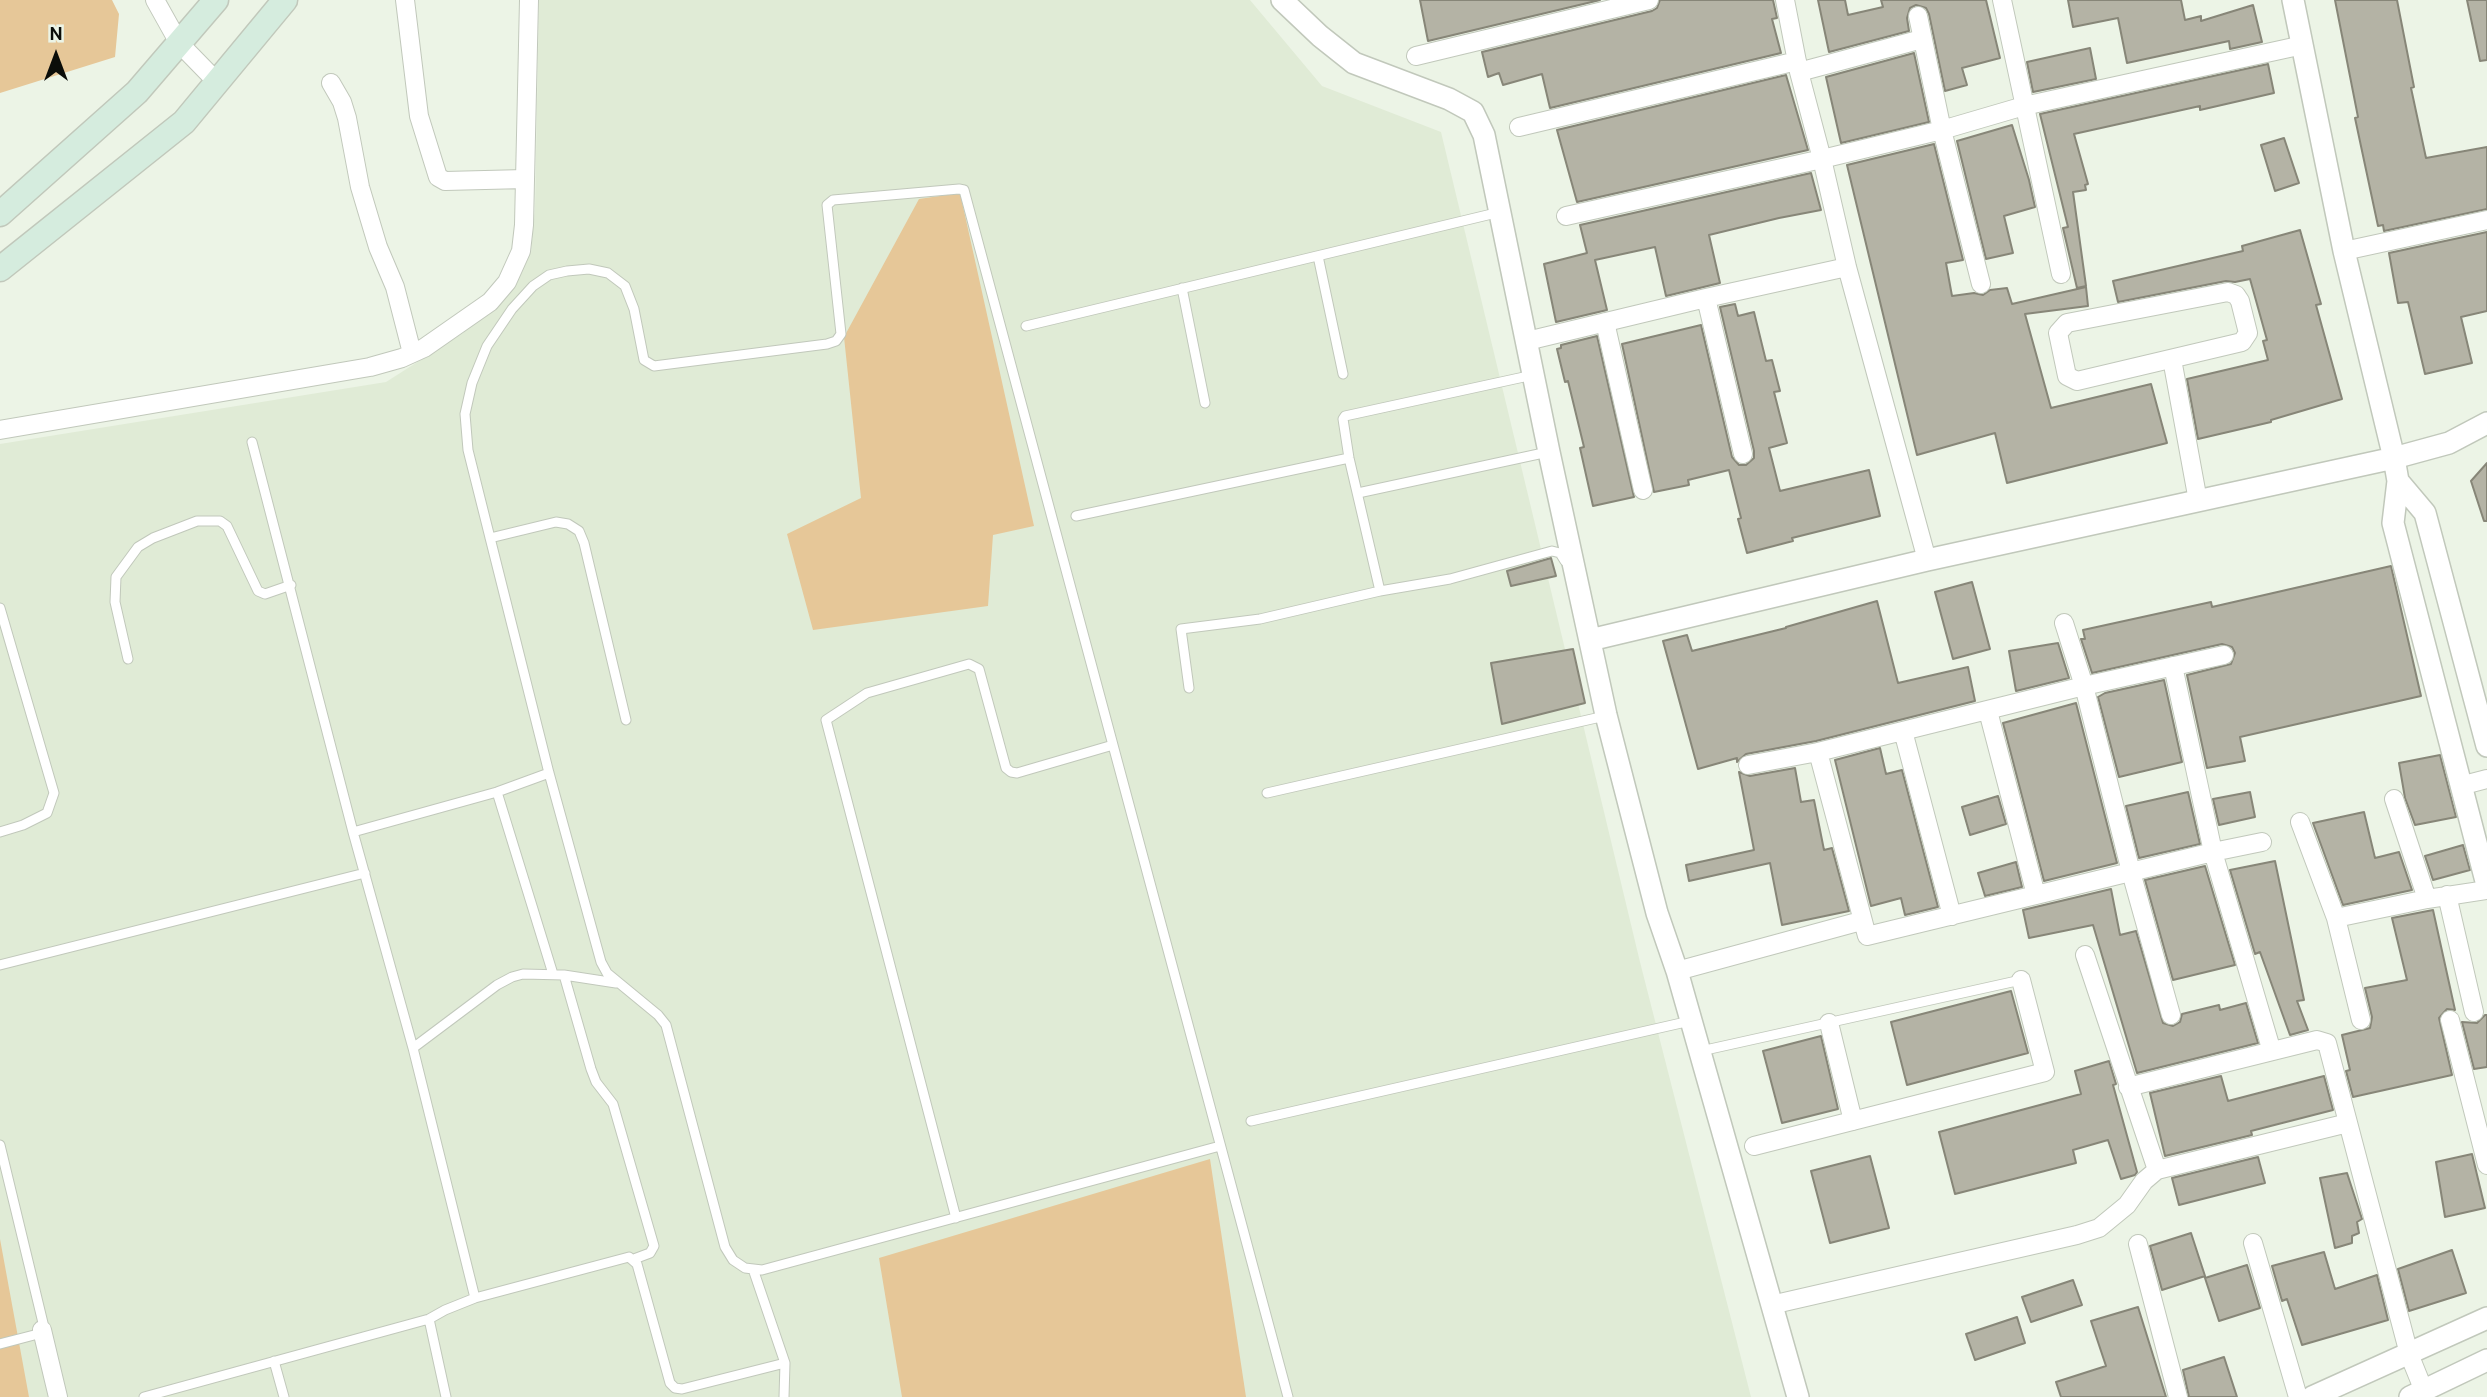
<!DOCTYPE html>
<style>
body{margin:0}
#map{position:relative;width:2487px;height:1397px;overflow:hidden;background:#ecf4e6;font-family:Overpass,sans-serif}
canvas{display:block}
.north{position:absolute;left:21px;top:21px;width:70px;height:70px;-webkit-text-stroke:5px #ecf4e6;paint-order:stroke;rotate:0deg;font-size:19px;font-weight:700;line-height:28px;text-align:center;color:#0b0d09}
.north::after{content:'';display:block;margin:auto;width:24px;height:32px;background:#0b0d09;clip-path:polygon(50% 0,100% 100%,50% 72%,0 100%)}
</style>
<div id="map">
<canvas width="2487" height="1397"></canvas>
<div class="north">N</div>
</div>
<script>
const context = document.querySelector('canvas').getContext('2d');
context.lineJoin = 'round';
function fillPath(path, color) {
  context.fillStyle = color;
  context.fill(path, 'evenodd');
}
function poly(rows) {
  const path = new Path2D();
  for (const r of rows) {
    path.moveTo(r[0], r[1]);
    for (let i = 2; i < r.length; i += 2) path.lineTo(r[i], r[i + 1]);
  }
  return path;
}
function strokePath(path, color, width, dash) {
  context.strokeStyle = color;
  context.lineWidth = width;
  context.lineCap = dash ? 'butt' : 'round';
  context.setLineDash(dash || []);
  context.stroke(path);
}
fillPath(poly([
 [539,0,1250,0,1322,86,1441,132,1640,962,1751,1397,0,1397,0,444,386,382,463,333,531,253,535,208]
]), '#e0ebd6');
fillPath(poly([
 [0,0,112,0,119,14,115,57,0,93],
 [960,193,1034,526,993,535,988,606,813,630,787,534,861,498,844,337,919,199],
 [1210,1159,1246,1397,902,1397,879,1258],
 [0,1239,29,1397,0,1397]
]), '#e6c798');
const building = poly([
 [1420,0,1600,0,1428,41,1420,0],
 [1660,0,1773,0,1777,18,1772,19,1781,53,1550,108,1542,74,1503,85,1499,73,1488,77,1482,52,1652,11,1657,8,1660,0],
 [1818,0,1845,0,1848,15,1883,7,1881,0,1986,0,2000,58,1962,68,1967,85,1945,91,1929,14,1926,8,1916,5,1910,8,1907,18,1909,31,1829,52,1818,0],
 [2068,0,2181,0,2185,20,2201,16,2201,21,2253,5,2262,42,2230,49,2229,41,2127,63,2118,18,2073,27,2068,0],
 [2335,0,2397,0,2414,87,2411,88,2426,158,2487,147,2487,209,2384,231,2383,225,2378,226,2355,118,2358,117,2335,0],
 [2467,0,2487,0,2487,60,2480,61,2467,0],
 [2090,48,2096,79,2033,92,2027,62,2090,48],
 [1914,53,1929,122,1841,143,1826,77,1914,53],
 [2268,64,2274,93,2200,110,2200,106,2074,134,2088,184,2085,185,2086,190,2073,192,2086,286,2077,288,2063,228,2068,227,2040,114,2268,64],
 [1786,75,1808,150,1577,202,1557,130,1786,75],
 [2012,125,2029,180,2035,207,2004,216,2013,253,1986,259,1957,141,2012,125],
 [2284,138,2299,183,2275,191,2261,145,2284,138],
 [1934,144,1963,260,1946,263,1952,296,1974,293,1983,295,1990,290,2007,288,2012,304,2086,287,2088,306,2025,314,2051,408,2151,384,2167,443,2007,483,1995,433,1917,455,1847,165,1934,144],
 [1811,173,1821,210,1779,218,1709,235,1720,283,1666,296,1655,247,1595,260,1607,310,1556,322,1544,264,1587,253,1580,225,1811,173],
 [2300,230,2321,304,2316,305,2342,399,2271,420,2271,422,2198,439,2187,379,2268,360,2263,341,2267,340,2250,279,2235,282,2226,281,2118,302,2113,281,2243,251,2242,246,2300,230],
 [2487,232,2487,311,2461,317,2472,363,2425,374,2408,302,2398,303,2389,253,2487,232],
 [1735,304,1738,316,1754,312,1766,361,1772,360,1780,391,1774,392,1787,443,1769,448,1780,491,1869,470,1880,516,1792,538,1793,541,1747,553,1738,519,1741,518,1729,470,1688,480,1689,485,1654,492,1622,344,1701,325,1732,457,1739,465,1746,465,1754,458,1754,451,1720,307,1735,304],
 [1597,336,1634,497,1593,506,1580,448,1584,447,1568,381,1565,382,1557,349,1561,348,1561,345,1597,336],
 [2487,463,2487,521,2484,521,2471,481,2487,463],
 [1551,558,1556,576,1511,586,1507,571,1551,558],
 [2391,566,2421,696,2240,737,2245,761,2207,768,2187,675,2231,664,2235,653,2232,647,2222,644,2092,673,2081,639,2085,639,2083,630,2211,602,2212,607,2391,566],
 [1972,582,1990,649,1953,659,1935,592,1972,582],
 [1877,601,1898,683,1968,667,1975,701,1816,741,1746,754,1737,762,1737,758,1698,769,1663,641,1687,635,1692,651,1786,628,1786,627,1877,601],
 [2058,643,2069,678,2016,691,2009,651,2058,643],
 [1573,649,1585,703,1502,724,1491,663,1573,649],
 [2164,680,2182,762,2119,777,2098,697,2105,693,2164,680],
 [2076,703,2117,863,2044,881,2003,723,2076,703],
 [1880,748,1886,774,1902,770,1938,907,1905,915,1901,898,1871,906,1835,760,1880,748],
 [2440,755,2456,817,2415,825,2405,798,2399,763,2440,755],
 [1795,768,1801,802,1814,800,1824,850,1832,848,1849,911,1782,925,1770,863,1689,881,1686,865,1754,850,1739,772,1750,776,1795,768],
 [2188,792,2200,844,2139,858,2126,806,2188,792],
 [2250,792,2255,817,2219,825,2213,799,2250,792],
 [1998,796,2006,824,1970,835,1962,807,1998,796],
 [2364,812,2375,858,2399,852,2412,890,2343,905,2313,823,2364,812],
 [2463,845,2470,870,2433,880,2425,856,2463,845],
 [2275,861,2304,1000,2297,1001,2308,1030,2290,1035,2260,952,2255,954,2230,870,2275,861],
 [2016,862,2022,887,1985,896,1978,873,2016,862],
 [2205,866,2235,965,2173,980,2145,880,2205,866],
 [2111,889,2120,935,2136,931,2163,1023,2173,1026,2180,1022,2182,1014,2219,1005,2220,1010,2246,1003,2258,1043,2137,1073,2093,925,2029,938,2023,910,2111,889],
 [2433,910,2455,1010,2447,1009,2439,1018,2452,1075,2353,1097,2346,1071,2350,1070,2342,1035,2370,1028,2372,1017,2365,988,2407,980,2392,918,2433,910],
 [2011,991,2028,1053,1907,1085,1891,1022,2011,991],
 [2485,1015,2487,1015,2487,1067,2474,1069,2462,1022,2477,1023,2485,1015],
 [1821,1036,1838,1109,1782,1123,1763,1051,1821,1036],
 [2109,1061,2116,1084,2113,1085,2137,1172,2135,1175,2121,1179,2108,1140,2073,1150,2076,1163,1955,1194,1939,1132,2081,1094,2075,1071,2109,1061],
 [2221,1076,2228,1101,2324,1076,2333,1110,2251,1131,2252,1135,2165,1156,2150,1093,2221,1076],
 [2472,1154,2485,1208,2445,1217,2436,1162,2472,1154],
 [1870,1156,1889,1228,1830,1243,1811,1171,1870,1156],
 [2258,1157,2265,1183,2179,1205,2172,1178,2258,1157],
 [2347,1173,2362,1219,2357,1222,2359,1233,2352,1236,2352,1243,2335,1248,2320,1178,2347,1173],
 [2191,1233,2205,1276,2162,1290,2150,1246,2191,1233],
 [2452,1250,2466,1293,2409,1311,2398,1269,2452,1250],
 [2324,1252,2335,1289,2377,1275,2388,1320,2302,1345,2287,1299,2282,1301,2272,1266,2324,1252],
 [2247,1265,2260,1308,2219,1321,2205,1278,2247,1265],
 [2073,1280,2082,1305,2031,1322,2022,1297,2073,1280],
 [2138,1307,2166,1397,2061,1397,2056,1382,2106,1366,2091,1321,2138,1307],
 [2017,1317,2025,1343,1975,1360,1966,1334,2017,1317],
 [2224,1357,2237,1397,2189,1397,2183,1370,2224,1357]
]);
fillPath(building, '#b4b3a5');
strokePath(building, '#878678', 2);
const service = poly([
 [1318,256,1343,374],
 [1182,288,1205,403],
 [1026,326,1500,212],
 [252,442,353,832,413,1048,475,1298],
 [1358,493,1548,452],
 [1076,516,1349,458],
 [490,538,556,522,568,524,579,531,584,543,626,720],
 [1380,591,1349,458,1343,419,1345,416,1533,375],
 [0,608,54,793,47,813,23,825,0,832],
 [128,659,115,602,116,577,138,547,153,538,197,521,220,521,227,526,258,591,265,594,291,585],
 [1189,688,1181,629,1260,619,1380,591,1450,579,1552,551,1560,553,1565,561],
 [497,792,553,974],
 [1267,793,1605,716],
 [353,832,497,792,549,773],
 [0,965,365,873],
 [564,975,591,1069,596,1082,613,1104,654,1246,650,1253,634,1259],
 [413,1048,497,985,512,977,523,974,564,975,616,983],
 [1701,1051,2021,980],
 [1251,1121,1690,1021],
 [0,1145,43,1323,38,1334,0,1344],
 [1220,1146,762,1270,745,1268,733,1260,725,1247,666,1025,658,1015,607,973,601,962,549,773,468,450,465,414,472,383,487,346,512,309,533,286,549,275,567,271,589,269,608,273,625,286,634,309,644,360,654,366,827,344,836,341,841,334,827,205,833,200,959,189,964,190,1288,1397],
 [956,1218,826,720,867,693,969,664,979,669,1006,768,1011,772,1017,773,1113,745],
 [753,1269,785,1363,784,1397],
 [429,1319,446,1397],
 [274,1361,284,1397],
 [144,1397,429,1319,445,1310,475,1298,629,1257,637,1264,670,1383,675,1388,682,1389,785,1363]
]);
const minor = poly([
 [155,0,179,43,217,82],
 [405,0,419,116,438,177,445,181,525,179],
 [1785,0,1799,72,1822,159,1847,267,1927,560],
 [2002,0,2061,274],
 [1918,16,1942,130,1981,284],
 [1416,56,1649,0],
 [1799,72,1922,39],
 [331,83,342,102,347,118,360,187,378,247,395,287,412,353],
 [1519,127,1797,61],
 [1566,216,1822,159,1942,130,2024,106,2303,45],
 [2344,251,2487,220],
 [2228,292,2236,295,2240,301,2248,333,2242,342,2077,381,2067,376,2058,333,2067,323,2228,292],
 [1706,298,1743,454],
 [1605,322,1643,490],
 [1527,341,1706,298,1847,267],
 [2172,359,2198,501],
 [0,430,370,367,402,358,424,348,490,302,507,282,521,251,524,225,529,0],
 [2064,623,2084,686,2131,872,2171,1015],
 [2173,666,2213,852,2270,1045],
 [1988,711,2036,895],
 [1903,731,1952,916],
 [1818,752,1867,936,2213,852,2262,842],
 [1748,765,1818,752,2084,686,2224,655],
 [2460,786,2487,779],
 [2394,799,2427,899],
 [2300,822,2336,918,2361,1020],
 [2447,895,2474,1012],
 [2336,918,2427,899,2487,890],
 [2085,955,2157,1170,2348,1123],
 [1677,971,1861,921],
 [2450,1020,2487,1165],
 [1829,1023,1853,1121],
 [2128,1087,2317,1040,2327,1043,2409,1354,2424,1391],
 [1754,1146,2045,1072,2021,980],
 [2253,1243,2298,1397],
 [2138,1244,2178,1397],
 [1771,1305,2077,1235,2099,1228,2127,1205,2144,1181,2157,1170],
 [42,1330,58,1397]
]);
const tertiary = poly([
 [1282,0,1320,36,1354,63,1449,99,1473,112,1484,135,1549,452,1606,715,1657,913,1677,971,1798,1397],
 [2293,0,2344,251,2394,458,2398,481,2393,523,2487,885],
 [2398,481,2425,513,2487,746],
 [1590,640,1927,560,2394,458,2449,443,2487,423],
 [2312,1397,2487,1318],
 [2410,1397,2487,1360]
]);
const secondary = poly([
 [0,214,137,92,216,0],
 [0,269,184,122,285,0]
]);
strokePath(service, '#c1c8bb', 11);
strokePath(minor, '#c1c8bb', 20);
strokePath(tertiary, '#c1c8bb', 24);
strokePath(secondary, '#c1c8bb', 27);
strokePath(service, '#fff', 9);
strokePath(minor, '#fff', 18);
strokePath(tertiary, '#fff', 21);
strokePath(secondary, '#d5ecde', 24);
</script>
